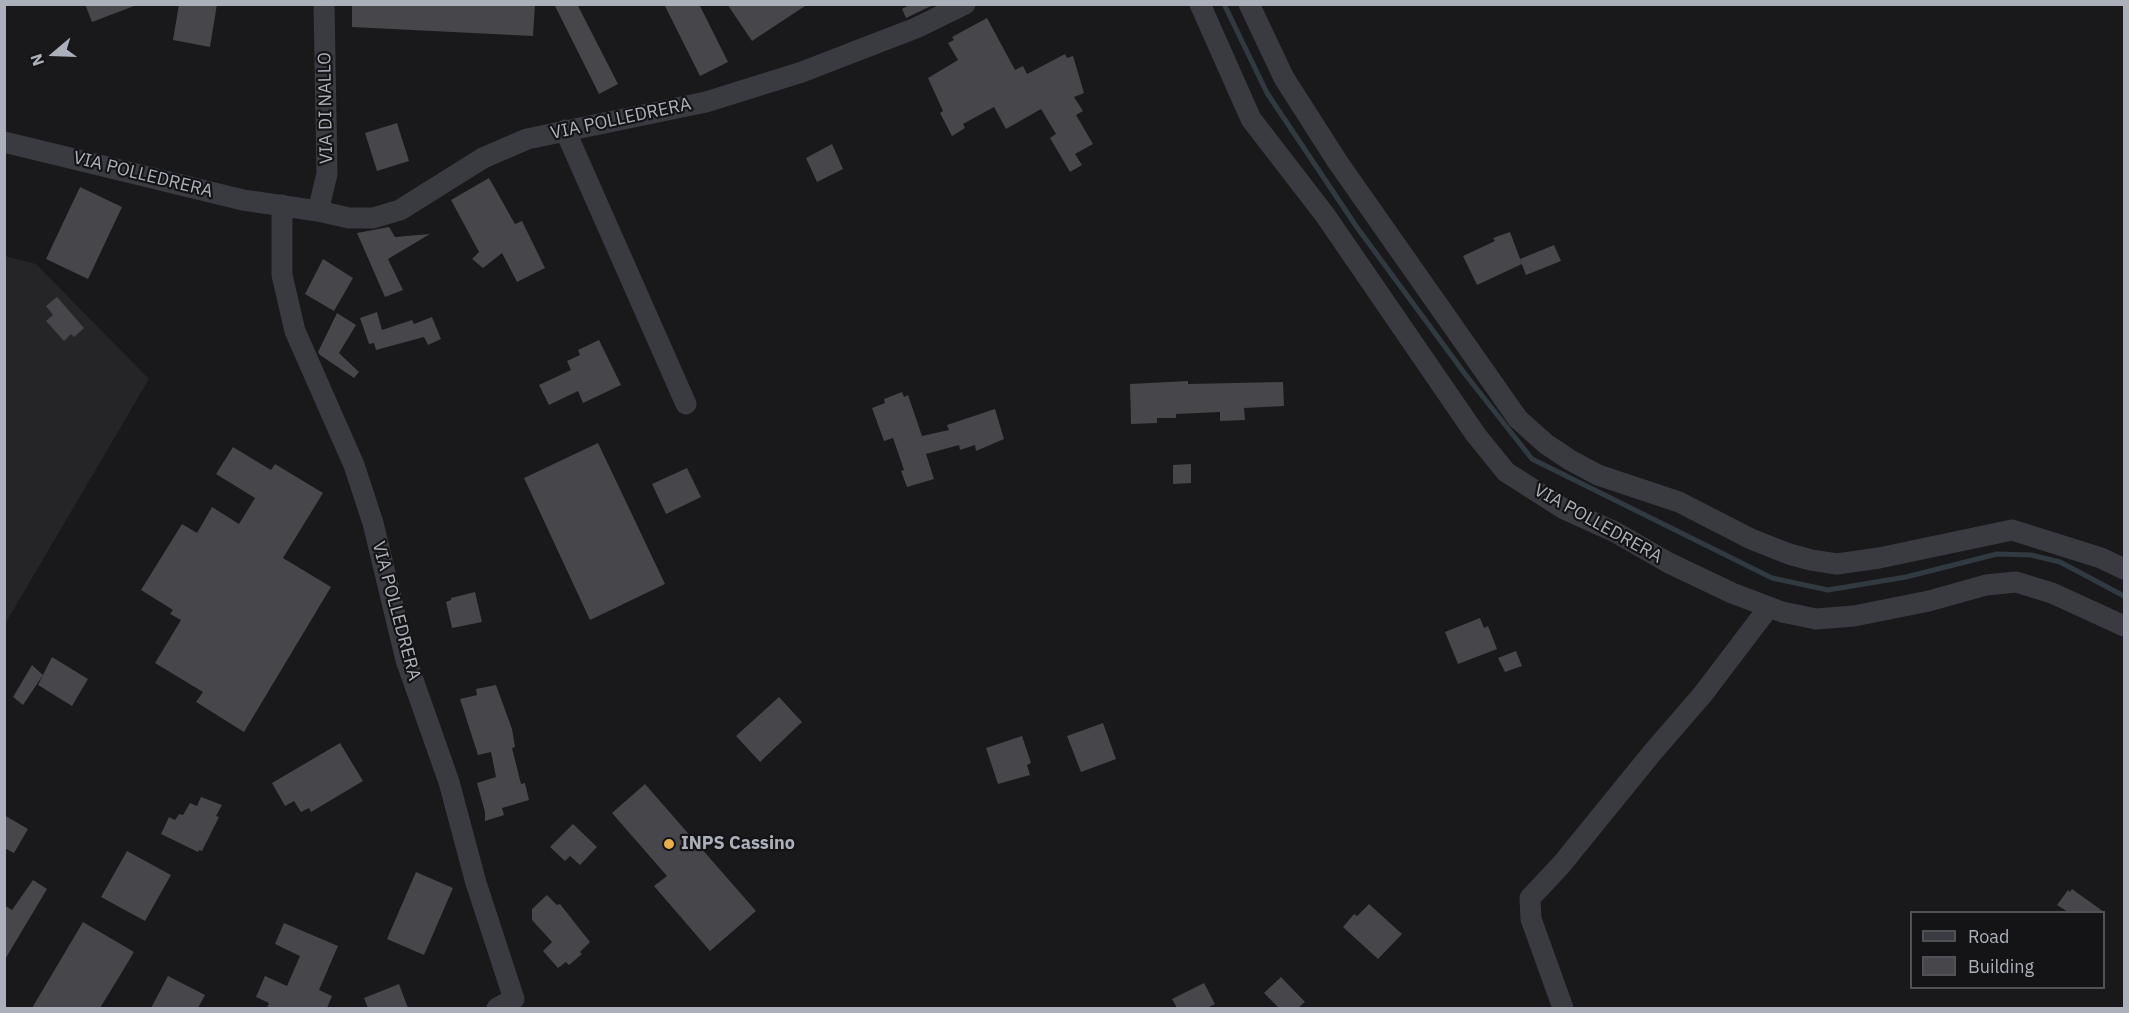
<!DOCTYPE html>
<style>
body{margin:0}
#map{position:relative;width:2129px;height:1013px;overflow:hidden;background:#19191b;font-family:"IBM Plex Sans",sans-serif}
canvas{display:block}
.frame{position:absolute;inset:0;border:6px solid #acb0ba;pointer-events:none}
.legend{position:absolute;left:1910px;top:911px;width:195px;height:78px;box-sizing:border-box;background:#141416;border:2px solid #515258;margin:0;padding:8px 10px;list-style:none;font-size:18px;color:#acb0ba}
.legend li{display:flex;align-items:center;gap:12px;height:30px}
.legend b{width:30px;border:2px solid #515258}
.north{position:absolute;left:24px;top:24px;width:60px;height:60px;-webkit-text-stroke:4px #141416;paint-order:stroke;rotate:251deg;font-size:16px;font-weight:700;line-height:24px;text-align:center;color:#acb0ba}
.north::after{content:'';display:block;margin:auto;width:21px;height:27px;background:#acb0ba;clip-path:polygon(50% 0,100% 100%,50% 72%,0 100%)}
</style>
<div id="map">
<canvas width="2129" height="1013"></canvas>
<div class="frame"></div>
<ul class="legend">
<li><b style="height:8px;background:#3a3b40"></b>Road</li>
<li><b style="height:16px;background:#46464b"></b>Building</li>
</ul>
<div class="north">N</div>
</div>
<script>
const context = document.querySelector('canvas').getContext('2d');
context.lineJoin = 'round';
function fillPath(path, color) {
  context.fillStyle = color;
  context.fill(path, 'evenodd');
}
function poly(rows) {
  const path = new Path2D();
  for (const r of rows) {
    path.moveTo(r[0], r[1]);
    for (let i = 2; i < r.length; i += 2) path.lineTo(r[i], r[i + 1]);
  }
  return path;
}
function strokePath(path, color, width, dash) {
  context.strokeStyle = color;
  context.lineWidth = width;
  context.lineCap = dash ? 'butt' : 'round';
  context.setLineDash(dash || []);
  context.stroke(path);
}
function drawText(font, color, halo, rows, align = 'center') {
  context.font = font + ' "IBM Plex Sans",sans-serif';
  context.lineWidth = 4.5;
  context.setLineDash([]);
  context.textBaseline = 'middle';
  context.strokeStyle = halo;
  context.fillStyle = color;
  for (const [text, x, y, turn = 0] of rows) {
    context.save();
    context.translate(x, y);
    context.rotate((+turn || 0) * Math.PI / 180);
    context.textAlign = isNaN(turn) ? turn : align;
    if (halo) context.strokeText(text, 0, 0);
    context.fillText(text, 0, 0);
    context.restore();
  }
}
fillPath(poly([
 [5,256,36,264,149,379,5,624]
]), '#252528');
strokePath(poly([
 [1224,4,1267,93,1356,226,1465,374,1532,459,1772,578,1828,590,1906,577,1997,554,2031,555,2060,562,2124,596]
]), '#313a40', 5);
fillPath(poly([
 [85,4,133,4,134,6,92,22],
 [179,4,217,4,210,47,173,40],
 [352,4,535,4,533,36,352,27],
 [554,4,577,4,618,84,599,94],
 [664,4,699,4,728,62,700,76],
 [727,4,808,4,752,41],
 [911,4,935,4,906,18,902,9],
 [987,18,1015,70,1023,66,1027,74,1065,54,1067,58,1073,56,1084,93,1074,97,1083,111,1076,115,1093,144,1075,154,1082,165,1070,172,1050,138,1056,134,1041,109,1006,129,994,107,963,124,965,128,952,136,940,113,943,111,928,78,958,60,948,43,954,40,952,37],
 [397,123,409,161,377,171,365,133],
 [832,144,843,169,817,182,806,158],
 [489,178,515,224,522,221,545,268,517,282,502,253,483,268,472,259,479,252,451,200],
 [80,187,122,207,88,279,46,259],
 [389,227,395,237,430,234,388,259,403,290,385,297,357,233],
 [1510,232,1522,264,1477,285,1463,256,1495,241,1493,238],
 [1554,245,1561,261,1526,275,1520,259],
 [323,259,353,278,334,311,305,294],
 [57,297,84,328,74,337,71,334,64,341,46,321,53,315,46,306],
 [377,312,382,330,412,320,414,324,432,317,441,339,428,345,424,337,376,350,374,343,369,344,360,318],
 [337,313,356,325,339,353,359,372,354,378,320,355,318,352],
 [599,340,621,385,583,403,578,391,549,405,539,385,571,370,567,361,580,355,578,350],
 [1188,381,1188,384,1283,382,1284,406,1244,408,1245,420,1220,421,1220,412,1176,414,1176,418,1157,418,1157,423,1131,424,1130,384],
 [902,392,904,397,908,395,922,436,949,430,947,425,995,409,1004,439,976,451,975,445,960,450,959,445,926,454,934,479,907,487,901,471,904,470,893,438,884,441,872,408,885,403,884,399],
 [598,443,665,584,590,620,524,478],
 [233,447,271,470,275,464,323,493,283,558,331,587,244,732,196,702,203,692,155,663,181,620,170,614,173,610,141,590,182,524,197,533,212,507,239,524,255,498,216,474],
 [1191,464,1191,483,1173,484,1173,465],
 [687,468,701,497,666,514,652,484],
 [475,592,482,622,452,628,446,602,451,600,451,598],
 [1480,618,1484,628,1488,626,1497,649,1458,664,1445,632],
 [1516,651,1522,666,1505,672,1498,658],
 [52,657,88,679,72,706,38,685],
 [32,665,43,675,23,705,13,697],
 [496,685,512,729,515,747,512,748,521,784,525,783,529,800,502,808,504,815,485,821,485,812,477,783,496,777,491,752,478,755,460,699,477,695,476,689],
 [779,697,802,722,760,762,736,736],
 [1103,723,1116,759,1081,772,1067,736],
 [1022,736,1031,763,1027,765,1030,775,998,784,986,748],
 [340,743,363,781,311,812,309,808,301,812,294,801,285,806,272,783],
 [645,784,756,911,710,951,654,886,667,876,612,813],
 [201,797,222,805,216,816,219,817,202,851,199,850,198,852,161,834,169,817,175,820,179,814,183,815,190,803,197,806],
 [4,815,28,829,14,853,4,848],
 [573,824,597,847,580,865,570,856,565,861,550,847],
 [127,851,171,875,145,921,101,897],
 [416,872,453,888,424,955,387,939],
 [33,880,47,889,4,961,4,905,12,910],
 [2072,889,2104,912,2068,912,2057,905,2068,890,2070,892],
 [547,895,557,905,560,904,590,942,580,952,582,954,569,965,566,962,558,968,543,951,552,942,532,920,532,909],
 [1369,904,1402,934,1378,959,1343,927,1354,914,1357,916],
 [83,922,134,952,116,982,100,1008,32,1008],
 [284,923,338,946,319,990,332,996,327,1008,267,1008,269,1003,256,997,265,976,287,986,300,956,275,944],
 [168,976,205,995,198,1008,151,1008],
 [1281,977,1305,1002,1298,1008,1279,1008,1264,993],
 [1204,983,1215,1004,1207,1008,1177,1008,1172,999],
 [399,984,408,1008,368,1008,364,998]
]), '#46464b');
strokePath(poly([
 [1200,4,1251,119,1325,215,1476,435,1506,472,1564,509,1615,532,1669,563,1732,593,1782,612,1816,619,1854,616,1929,601,1986,585,2016,582,2052,593,2124,626],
 [1249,4,1284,78,1337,161,1518,419,1546,444,1570,460,1598,475,1679,502,1751,539,1789,554,1811,560,1837,564,1879,558,2012,530,2101,558,2124,569],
 [565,130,686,404],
 [4,142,243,200,318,211,349,218,373,218,400,210,483,158,527,139,706,102,802,72,864,48,916,28,965,4],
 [282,205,282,275,295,331,354,465,373,523,406,660,449,782,476,883,514,999,497,1008],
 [318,211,327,174,324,4],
 [1563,1008,1531,919,1530,898,1561,865,1652,753,1703,694,1769,607]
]), '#3a3b40', 21);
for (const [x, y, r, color] of [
 [669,844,6,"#e7af45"]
]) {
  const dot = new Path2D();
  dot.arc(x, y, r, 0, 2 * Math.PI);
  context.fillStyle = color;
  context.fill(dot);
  strokePath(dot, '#141416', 2);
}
drawText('18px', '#acb0ba', '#141416', [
 ["VIA DI NALLO",326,108,-91],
 ["VIA POLLEDRERA",621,119,-12],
 ["VIA POLLEDRERA",143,175,14],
 ["VIA POLLEDRERA",1598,524,29],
 ["VIA POLLEDRERA",396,611,75]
]);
drawText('bold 18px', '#acb0ba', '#141416', [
 ["INPS Cassino",681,844]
], 'left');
</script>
